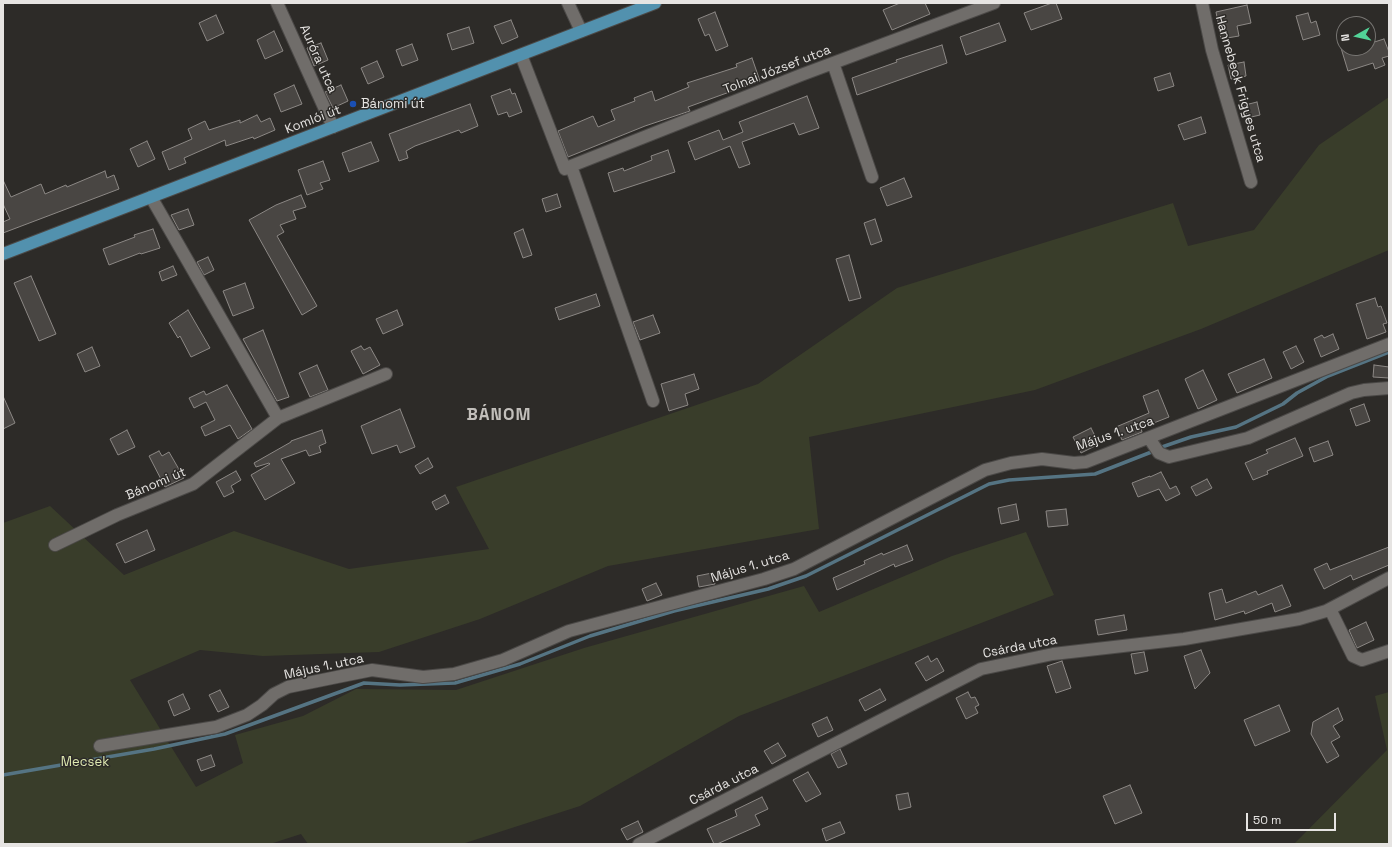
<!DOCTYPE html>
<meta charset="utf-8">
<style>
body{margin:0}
#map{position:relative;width:1392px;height:847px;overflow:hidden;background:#2d2b28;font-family:"Space Grotesk",sans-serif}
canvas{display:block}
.frame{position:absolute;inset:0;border:4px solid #e6e4e2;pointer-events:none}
.north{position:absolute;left:1336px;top:16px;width:40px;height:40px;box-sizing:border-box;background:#2d2b28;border:1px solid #777572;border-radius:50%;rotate:262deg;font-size:11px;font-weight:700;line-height:16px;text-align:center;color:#e6e4e2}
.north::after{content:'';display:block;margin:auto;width:14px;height:18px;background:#52d397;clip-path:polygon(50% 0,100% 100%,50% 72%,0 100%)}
.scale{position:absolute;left:1246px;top:813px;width:90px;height:18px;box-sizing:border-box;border:2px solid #e6e4e2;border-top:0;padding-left:5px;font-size:12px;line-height:14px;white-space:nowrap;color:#e6e4e2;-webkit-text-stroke:3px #2d2b28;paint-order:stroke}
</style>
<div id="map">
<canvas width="1392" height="847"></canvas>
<div class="frame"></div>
<div class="north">N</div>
<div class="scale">50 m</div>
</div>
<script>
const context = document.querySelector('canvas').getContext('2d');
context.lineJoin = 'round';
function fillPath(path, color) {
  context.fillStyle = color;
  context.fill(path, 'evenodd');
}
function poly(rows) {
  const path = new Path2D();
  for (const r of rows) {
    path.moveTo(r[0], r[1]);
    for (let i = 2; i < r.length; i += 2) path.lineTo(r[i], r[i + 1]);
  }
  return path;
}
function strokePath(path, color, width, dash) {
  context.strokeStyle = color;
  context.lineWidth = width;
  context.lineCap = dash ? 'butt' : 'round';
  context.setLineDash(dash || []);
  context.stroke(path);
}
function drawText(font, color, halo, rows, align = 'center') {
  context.font = font + ' "Space Grotesk",sans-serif';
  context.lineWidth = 3;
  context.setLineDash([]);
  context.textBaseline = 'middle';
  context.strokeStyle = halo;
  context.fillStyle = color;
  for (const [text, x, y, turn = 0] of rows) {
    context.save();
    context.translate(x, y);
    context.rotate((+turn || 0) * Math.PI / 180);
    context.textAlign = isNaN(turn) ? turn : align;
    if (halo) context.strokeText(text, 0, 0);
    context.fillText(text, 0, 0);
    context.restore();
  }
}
fillPath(poly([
 [1389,97,1389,250,1201,329,1035,390,809,437,819,529,608,566,480,619,379,652,263,656,200,650,130,680,196,787,243,763,235,735,303,716,356,689,456,690,584,648,804,586,819,612,952,556,1026,532,1054,595,739,716,580,806,462,844,308,844,301,834,270,844,3,844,3,523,50,506,124,575,234,531,349,569,489,549,456,487,758,384,897,288,1173,203,1188,246,1254,230,1319,145],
 [1389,692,1389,844,1294,844,1387,750,1375,696]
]), '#393d2a');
strokePath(poly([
 [1159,448,1191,437,1236,427,1283,404,1297,393,1328,376,1389,352],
 [3,775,154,749,225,734,364,683,400,685,455,683,520,664,590,636,674,611,768,589,806,576,989,484,1009,480,1095,474,1154,451]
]), '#557483', 3.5);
const building = poly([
 [900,3,925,3,930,14,892,30,883,10,900,3],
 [1052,3,1056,3,1062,19,1031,30,1024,13,1052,3],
 [1247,5,1251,23,1237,26,1239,36,1221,39,1216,12,1247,5],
 [715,12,728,46,716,51,709,34,705,36,698,19,715,12],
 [1308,13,1311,23,1316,21,1320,35,1303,40,1296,16,1308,13],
 [216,15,224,33,207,41,199,23,216,15],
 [511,20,518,37,502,44,494,26,511,20],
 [999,23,1006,41,966,55,960,37,999,23],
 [469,27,474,43,452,50,447,34,469,27],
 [274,31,283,51,265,59,257,40,274,31],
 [1384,39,1389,52,1389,56,1382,58,1385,65,1375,69,1373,63,1348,71,1341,48,1368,48,1368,44,1384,39],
 [321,43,328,60,314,66,307,48,321,43],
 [412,44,418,60,402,66,396,50,412,44],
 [942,45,947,63,857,95,852,78,897,62,896,60,942,45],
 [752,58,760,81,688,107,690,111,645,126,568,157,558,131,593,116,598,127,615,120,611,110,635,101,634,98,652,91,655,101,689,87,687,83,737,67,736,64,752,58],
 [377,61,384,77,368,84,361,68,377,61],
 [1244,62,1246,76,1231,79,1228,65,1244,62],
 [1170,73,1174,86,1158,91,1154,78,1170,73],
 [294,85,302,104,281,112,274,94,294,85],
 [341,85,348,101,333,108,325,92,341,85],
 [510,89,512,94,515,93,522,112,509,117,507,112,498,115,491,96,510,89],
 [807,96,819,128,799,135,794,123,742,142,750,164,739,168,730,146,695,160,688,142,719,130,723,140,743,132,739,122,807,96],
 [1257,102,1260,115,1247,118,1245,105,1257,102],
 [470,104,478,126,461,133,459,130,415,146,406,151,408,158,399,161,389,134,470,104],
 [257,115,261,122,270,118,275,130,254,139,253,137,226,146,225,140,184,158,186,163,169,170,162,152,192,139,188,129,205,121,209,130,240,120,240,123,257,115],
 [1201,117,1206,133,1184,140,1178,125,1201,117],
 [147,141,155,159,138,167,130,149,147,141],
 [371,142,379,161,349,172,342,153,371,142],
 [668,150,675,172,614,192,608,173,623,168,624,171,652,160,651,156,668,150],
 [323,161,330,180,320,183,323,189,307,195,298,170,323,161],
 [105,171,107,178,114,175,119,189,3,233,3,222,10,219,3,204,3,180,11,197,41,184,45,194,66,185,67,187,105,171],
 [904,178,912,197,887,206,880,188,904,178],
 [557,194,561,207,546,212,542,199,557,194],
 [301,195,306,207,293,211,296,219,280,225,284,232,277,236,317,306,302,315,249,220,276,205,301,195],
 [188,209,194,225,179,230,171,215,188,209],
 [875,219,882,241,871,245,864,223,875,219],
 [153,229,160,248,141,254,140,253,109,265,103,249,135,237,134,235,153,229],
 [523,229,532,255,523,258,514,233,523,229],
 [849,255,861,298,849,301,836,259,849,255],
 [208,257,214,270,204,275,197,262,208,257],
 [173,266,177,275,162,281,159,272,173,266],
 [31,276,56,334,39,341,14,283,31,276],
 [245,283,254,308,233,316,223,291,245,283],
 [596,294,600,306,559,320,555,308,596,294],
 [1375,298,1378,307,1381,306,1387,323,1383,324,1386,332,1367,339,1356,304,1375,298],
 [188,310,210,348,191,357,180,336,178,338,169,323,188,310],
 [397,310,403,325,383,334,376,319,397,310],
 [653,315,660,333,640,340,633,322,653,315],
 [263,330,289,397,277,401,243,339,263,330],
 [1333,334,1339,349,1321,357,1314,339,1322,335,1324,338,1333,334],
 [361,346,364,350,370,347,380,365,363,374,351,351,361,346],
 [1296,346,1304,362,1291,369,1283,352,1296,346],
 [92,347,100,366,85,372,77,354,92,347],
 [1264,359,1272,378,1237,393,1228,374,1264,359],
 [317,365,328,390,310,397,299,373,317,365],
 [1374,365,1389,367,1389,378,1373,377,1374,365],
 [1203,370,1217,400,1198,409,1185,379,1203,370],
 [694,374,699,389,685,394,688,405,669,411,661,384,694,374],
 [227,385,252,429,238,439,230,425,205,436,201,427,215,420,206,402,194,408,189,398,204,391,206,395,227,385],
 [1158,390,1169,417,1141,428,1142,432,1122,440,1116,427,1149,413,1143,396,1158,390],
 [3,396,15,423,3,429,3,396],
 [1364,404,1370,421,1356,426,1350,409,1364,404],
 [400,409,415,447,400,453,397,445,372,454,361,426,400,409],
 [1091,428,1099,444,1081,453,1073,437,1091,428],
 [127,430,135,447,118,455,110,439,127,430],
 [322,430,326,443,319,446,321,452,309,456,306,450,281,459,295,483,265,500,251,475,270,464,269,463,256,467,254,463,291,442,291,441,322,430],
 [1295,438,1303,456,1267,471,1268,474,1253,480,1245,463,1268,453,1266,450,1295,438],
 [1328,441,1333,455,1314,462,1309,448,1328,441],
 [159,451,162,456,169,452,184,478,165,487,149,456,159,451],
 [428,458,433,467,420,474,415,466,428,458],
 [236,471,241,480,231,486,234,492,224,497,216,482,236,471],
 [1161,472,1170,489,1176,486,1180,494,1166,501,1159,489,1138,497,1132,483,1150,476,1150,477,1161,472],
 [1207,479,1212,488,1196,496,1191,487,1207,479],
 [445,495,449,503,436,510,432,502,445,495],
 [1016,504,1019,520,1001,524,998,508,1016,504],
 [1066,509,1068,525,1048,527,1046,511,1066,509],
 [147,530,155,550,125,563,116,544,147,530],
 [907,545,913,560,895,567,894,564,837,590,833,578,865,564,864,561,882,553,883,555,907,545],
 [1389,547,1389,565,1353,580,1351,575,1324,589,1314,569,1327,563,1330,570,1389,547],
 [712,573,715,584,699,587,697,576,712,573],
 [656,583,662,595,647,601,642,589,656,583],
 [1282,585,1291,606,1275,612,1272,603,1245,614,1244,611,1215,620,1209,593,1222,589,1226,603,1256,591,1258,595,1282,585],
 [1124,615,1127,630,1098,635,1095,620,1124,615],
 [1366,622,1374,640,1357,648,1349,630,1366,622],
 [1201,650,1210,673,1195,689,1184,656,1201,650],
 [1144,652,1148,671,1135,674,1131,654,1144,652],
 [928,656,931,662,937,658,944,671,926,681,915,663,928,656],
 [1062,661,1071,688,1056,693,1047,666,1062,661],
 [880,689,886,700,865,711,859,700,880,689],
 [220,690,229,707,218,712,209,695,220,690],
 [968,692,971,698,975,697,979,705,975,707,978,713,966,719,956,698,968,692],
 [183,694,190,709,174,716,168,701,183,694],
 [1279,705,1290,731,1255,746,1244,720,1279,705],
 [1338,708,1343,720,1333,726,1340,737,1331,742,1339,756,1327,763,1311,734,1313,722,1338,708],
 [827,717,833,730,818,737,812,724,827,717],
 [778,743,786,756,772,764,764,751,778,743],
 [840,749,847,764,838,768,831,754,840,749],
 [211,755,215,766,201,771,197,760,211,755],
 [808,772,821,794,806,802,793,780,808,772],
 [1130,785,1142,813,1115,824,1103,796,1130,785],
 [908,793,911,807,899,810,896,795,908,793],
 [762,797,768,809,755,815,760,825,717,844,714,844,707,829,737,816,735,810,762,797],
 [638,821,643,832,627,840,621,829,638,821],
 [840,822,845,833,826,841,822,829,840,822]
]);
fillPath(building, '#494643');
strokePath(building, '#8c8885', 1);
const minor = poly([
 [277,3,333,127],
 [568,3,581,31],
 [1202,3,1212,50,1251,182],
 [521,55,565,169,571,166,653,401],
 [833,63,872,177],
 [571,166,801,75,994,3],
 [278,418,386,374],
 [1149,438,1159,453,1169,457,1248,438,1351,393,1364,390,1389,388],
 [55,545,117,515,193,484,278,418,151,197],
 [1330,609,1353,656,1362,660,1389,651],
 [100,746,216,727,247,715,262,705,274,694,288,687,337,677,372,670,423,677,454,674,503,660,569,631,764,579,794,569,985,470,1011,463,1042,459,1074,463,1086,462,1389,344],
 [639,844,981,669,1053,654,1184,639,1299,619,1326,611,1389,578]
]);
const major = poly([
 [3,254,655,3]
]);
strokePath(minor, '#4b4947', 14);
strokePath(major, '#4b4947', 14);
strokePath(minor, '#706d6a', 12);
strokePath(major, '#5291ae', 12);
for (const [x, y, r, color] of [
 [353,104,4,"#1a4fb4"]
]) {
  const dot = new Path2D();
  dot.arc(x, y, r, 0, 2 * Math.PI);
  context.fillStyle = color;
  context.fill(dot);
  strokePath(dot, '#2d2b28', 1.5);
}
drawText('13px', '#e6e4e2', '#2d2b28', [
 ["Auróra utca",318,59,66],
 ["Tolnai József utca",777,70,-21],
 ["Hannebeck Frigyes utca",1240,89,74],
 ["Komlói út",313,120,-21],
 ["Május 1. utca",1115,434,-19],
 ["Bánomi út",156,484,-23],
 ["Május 1. utca",750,567,-17],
 ["Csárda utca",1020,647,-11],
 ["Május 1. utca",324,667,-12],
 ["Csárda utca",724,785,-27]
]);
drawText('13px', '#e6e4e2', '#2d2b28', [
 ["Bánomi út",361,104]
], 'left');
drawText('13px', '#dee8b1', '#2d2b28', [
 ["Mecsek",85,762]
]);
context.letterSpacing = '1px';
drawText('bold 17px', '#c2bfbb', '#2d2b28', [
 ["BÁNOM",499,415]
]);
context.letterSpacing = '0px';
</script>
